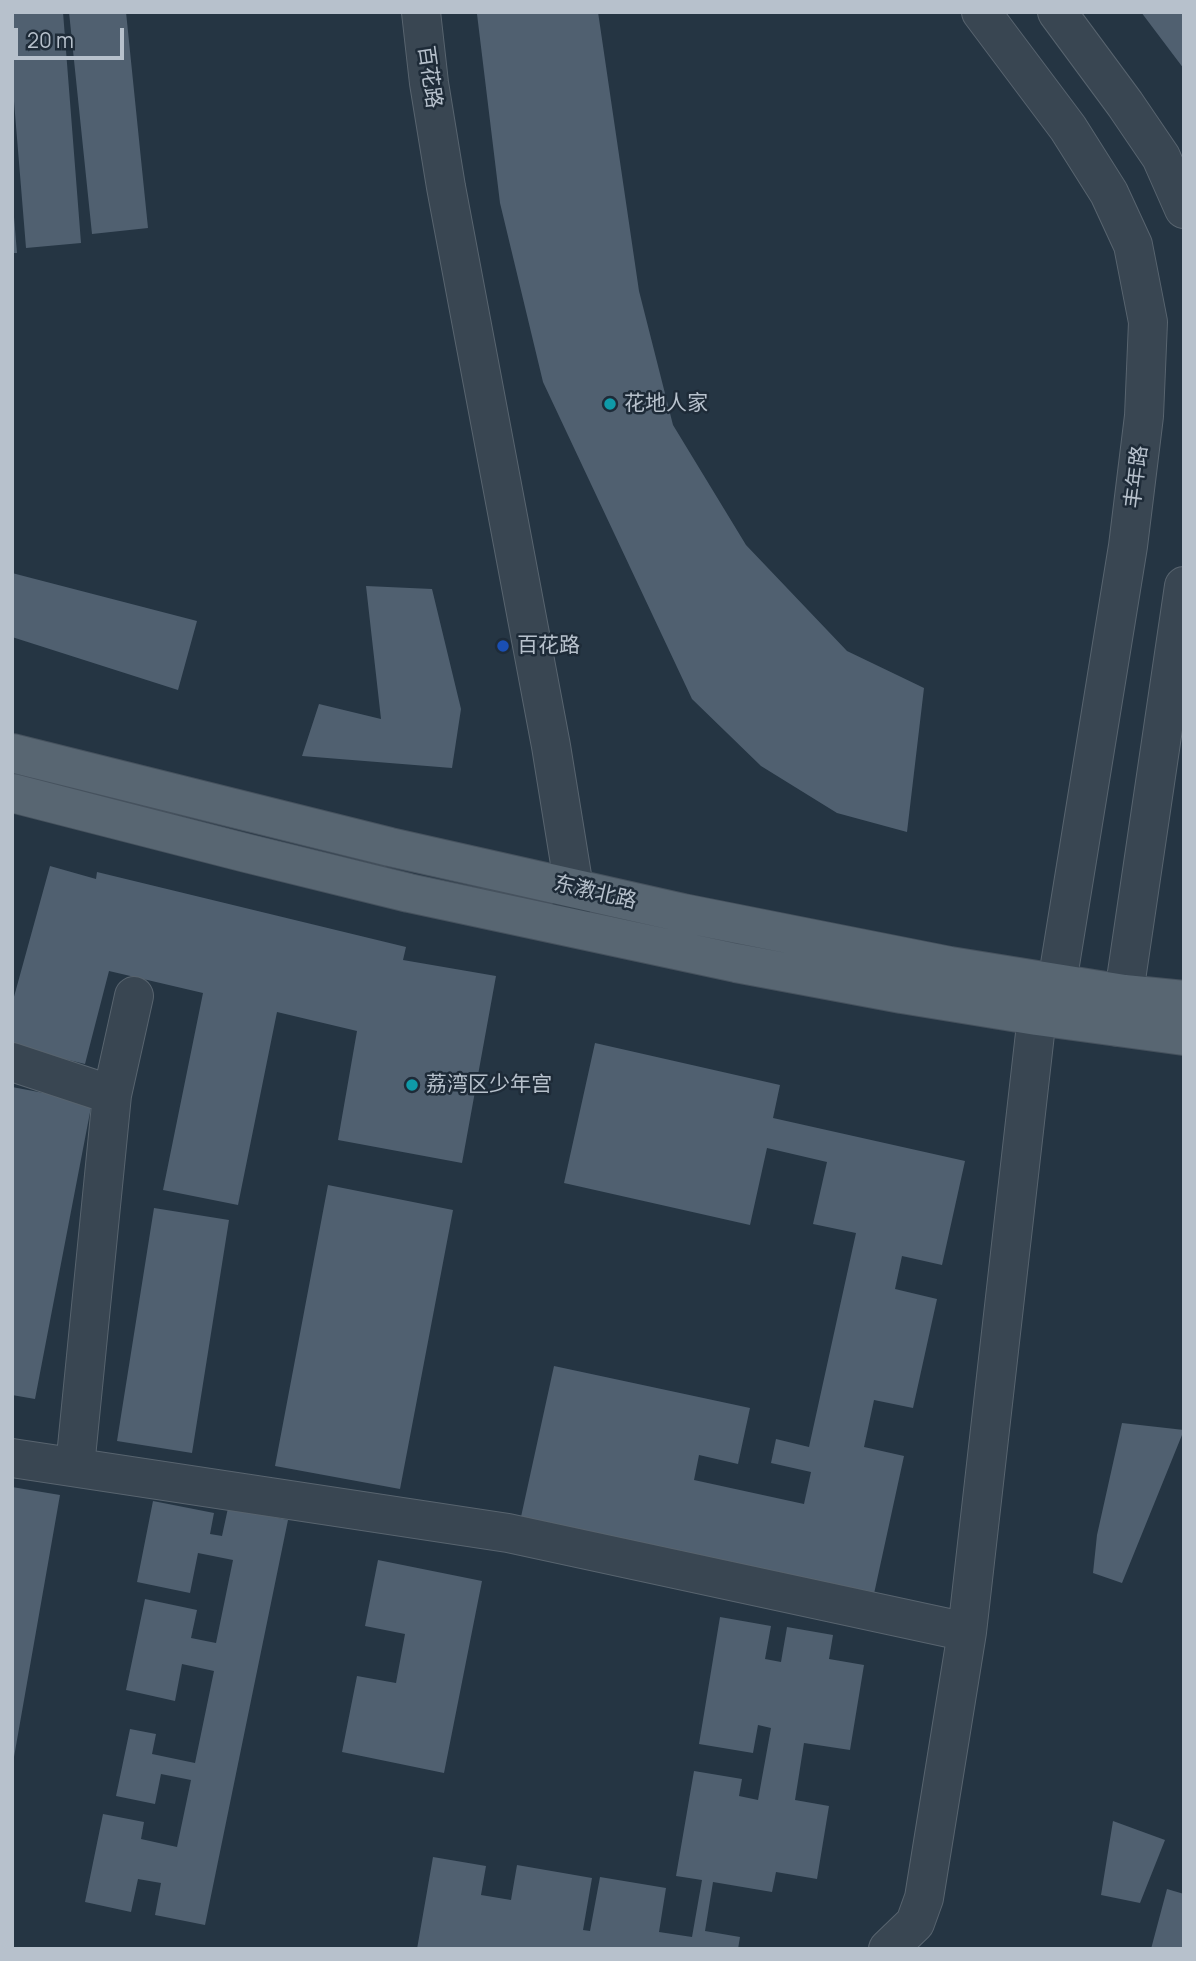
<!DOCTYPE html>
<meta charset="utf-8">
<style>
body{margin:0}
#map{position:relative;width:1196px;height:1961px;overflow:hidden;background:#253543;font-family:Manrope,sans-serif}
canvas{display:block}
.frame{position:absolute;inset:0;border:14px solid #b7c1cc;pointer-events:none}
.scale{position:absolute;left:14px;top:28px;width:110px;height:32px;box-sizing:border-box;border:4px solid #b7c1cc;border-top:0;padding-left:9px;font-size:21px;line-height:24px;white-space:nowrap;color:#b7c1cc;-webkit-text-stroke:5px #1e2b38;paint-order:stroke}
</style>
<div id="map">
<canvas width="1196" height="1961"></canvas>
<div class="frame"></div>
<div class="scale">20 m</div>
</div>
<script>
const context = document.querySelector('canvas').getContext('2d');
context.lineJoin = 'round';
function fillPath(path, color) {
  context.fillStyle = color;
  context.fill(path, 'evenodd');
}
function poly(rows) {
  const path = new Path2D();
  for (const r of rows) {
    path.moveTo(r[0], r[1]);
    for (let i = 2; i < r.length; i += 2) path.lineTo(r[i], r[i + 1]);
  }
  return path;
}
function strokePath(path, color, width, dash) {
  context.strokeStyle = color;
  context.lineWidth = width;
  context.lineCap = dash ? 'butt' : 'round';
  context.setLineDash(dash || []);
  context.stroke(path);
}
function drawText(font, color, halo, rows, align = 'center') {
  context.font = font + ' Manrope,"Noto Sans SC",sans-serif';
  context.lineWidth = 5;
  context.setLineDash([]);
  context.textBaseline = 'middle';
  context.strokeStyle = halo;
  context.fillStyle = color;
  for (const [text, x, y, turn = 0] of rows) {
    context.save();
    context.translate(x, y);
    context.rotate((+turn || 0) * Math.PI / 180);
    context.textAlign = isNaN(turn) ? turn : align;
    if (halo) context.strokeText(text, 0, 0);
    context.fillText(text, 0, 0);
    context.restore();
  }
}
fillPath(poly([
 [12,12,63,12,81,243,26,248,12,77],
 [69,12,126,12,148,228,92,234],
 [483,12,598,12,639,291,673,425,746,545,847,651,924,688,907,832,837,813,761,766,692,699,543,382,500,203,477,14],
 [1141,12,1184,12,1184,69],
 [12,217,14,217,17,253,12,253],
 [12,573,197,621,178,690,12,637],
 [366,586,432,589,461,709,452,768,302,756,319,704,381,719],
 [50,866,96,879,97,872,406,947,403,960,496,976,462,1163,338,1140,357,1031,277,1012,238,1205,163,1190,203,993,109,971,85,1064,12,1046,12,1004],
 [595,1043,780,1085,773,1118,965,1161,942,1265,902,1256,895,1289,937,1299,913,1408,874,1400,864,1447,904,1456,872,1603,519,1526,554,1366,750,1408,738,1464,699,1455,694,1480,804,1504,811,1472,771,1463,776,1439,809,1447,856,1233,813,1224,827,1162,767,1148,750,1225,564,1183],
 [12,1087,92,1102,35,1399,12,1395],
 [328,1185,453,1210,400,1489,275,1466],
 [154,1208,229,1220,192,1453,117,1441],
 [1122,1423,1184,1430,1122,1583,1093,1573,1097,1535],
 [12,1487,60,1495,14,1757,12,1757],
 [153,1501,214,1513,210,1534,222,1536,228,1508,288,1520,205,1925,155,1915,161,1883,138,1879,131,1912,85,1902,103,1814,144,1822,141,1839,177,1847,191,1780,161,1774,155,1804,116,1796,130,1729,156,1734,152,1754,195,1763,214,1671,182,1664,175,1701,126,1690,145,1599,197,1610,191,1638,216,1643,233,1560,198,1553,190,1593,137,1582],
 [378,1560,482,1581,444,1773,342,1752,357,1676,396,1683,405,1634,365,1626],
 [720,1617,771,1626,765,1659,781,1662,787,1627,833,1635,829,1659,864,1665,850,1750,804,1743,795,1800,829,1806,817,1879,776,1872,772,1892,713,1882,705,1931,740,1937,738,1949,417,1949,433,1857,486,1866,481,1895,511,1900,517,1865,592,1878,583,1930,590,1931,600,1877,666,1888,659,1932,692,1937,702,1880,676,1876,694,1771,742,1779,739,1796,758,1800,771,1728,758,1725,753,1753,699,1744],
 [1113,1821,1165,1840,1140,1903,1101,1895],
 [1167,1889,1184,1894,1184,1949,1151,1949]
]), '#506070');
const minor = poly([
 [421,12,429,83,446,187,551,746,574,888,570,918],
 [1057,12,1125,104,1161,157,1184,209],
 [1119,1027,1184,586],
 [12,1062,112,1095],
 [12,1458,508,1533,967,1632],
 [75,1467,112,1095,134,996],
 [888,1949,915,1923,924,1898,967,1632,1037,1016,1057,983,1128,546,1144,416,1148,322,1133,245,1109,193,1068,128,981,12]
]);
const major = poly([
 [12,753,390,847,683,913,950,966,1124,994,1184,1000],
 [12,793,246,853,409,893,736,963,902,994,1037,1016,1184,1036]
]);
strokePath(minor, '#58646f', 40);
strokePath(major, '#46525e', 40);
strokePath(minor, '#394652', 38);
strokePath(major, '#586672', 38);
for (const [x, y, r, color] of [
 [610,404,7,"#0f9aa8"],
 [503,646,7,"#1a4fb4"],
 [412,1085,7,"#0f9aa8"]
]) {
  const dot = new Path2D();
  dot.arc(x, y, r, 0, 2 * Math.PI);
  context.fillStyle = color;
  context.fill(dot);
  strokePath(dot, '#1e2b38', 2.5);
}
drawText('21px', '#b7c1cc', '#1e2b38', [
 ["百花路",429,77,82],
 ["丰年路",1137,477,-83],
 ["东漖北路",595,893,13]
]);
drawText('21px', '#b7c1cc', '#1e2b38', [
 ["花地人家",624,404],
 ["百花路",517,646],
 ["荔湾区少年宫",426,1085]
], 'left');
</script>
